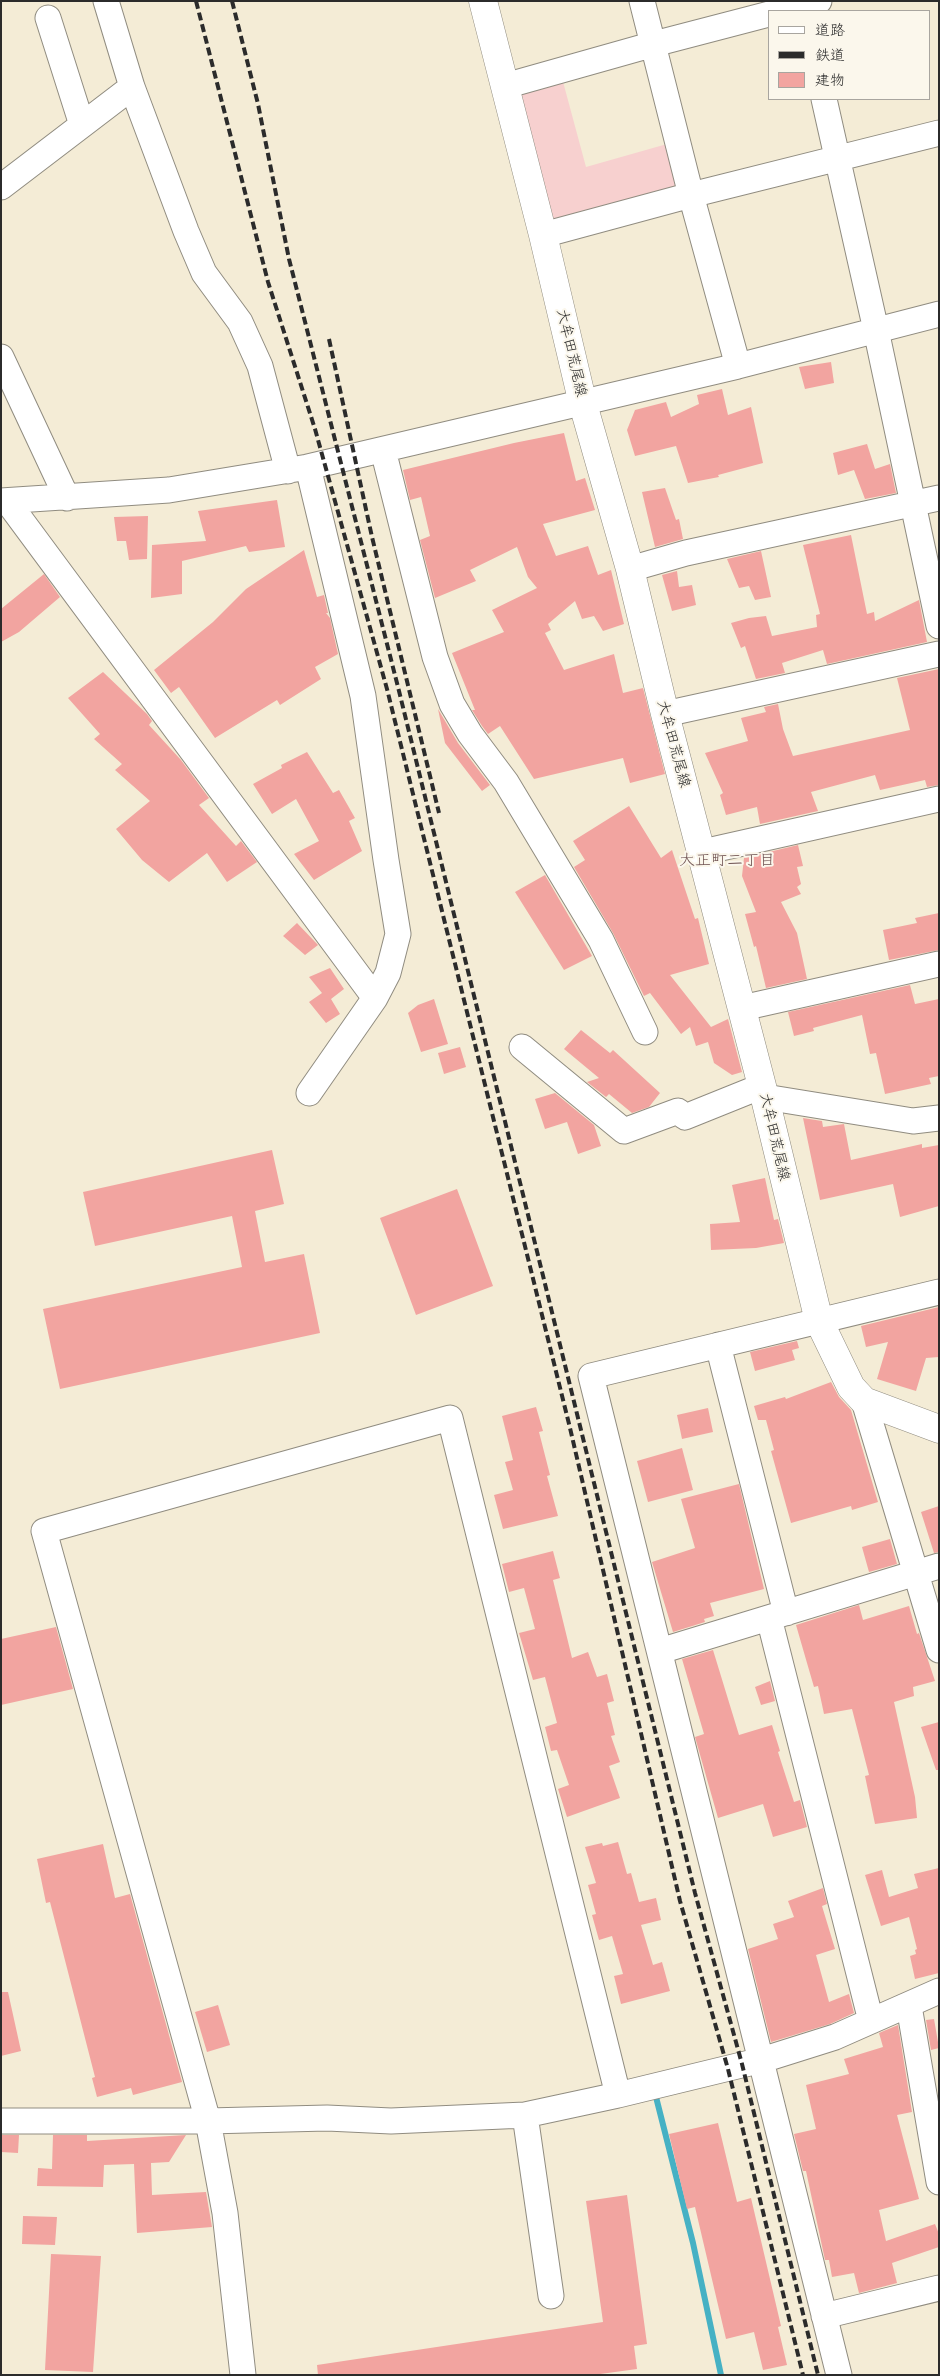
<!DOCTYPE html>
<meta charset="utf-8">
<style>
body{margin:0}
#map{position:relative;width:940px;height:2376px;overflow:hidden;background:#f4ecd6;font-family:Sriracha,"Klee One",sans-serif}
canvas{display:block}
.frame{position:absolute;inset:0;border:2px solid #2b2b2b;pointer-events:none}
.legend{position:absolute;left:768px;top:10px;width:162px;height:90px;box-sizing:border-box;background:#fbf7ec;border:1px solid #a8a59f;margin:0;padding:6px 9px;list-style:none;font-size:15px;color:#2b2b2b}
.legend li{display:flex;align-items:center;gap:10px;height:25px}
.legend b{width:25px;border:1px solid #a8a59f}
</style>
<div id="map">
<canvas width="940" height="2376"></canvas>
<div class="frame"></div>
<ul class="legend">
<li><b style="height:6px;background:#fff"></b>道路</li>
<li><b style="height:6px;background:#2b2b2b"></b>鉄道</li>
<li><b style="height:14px;background:#f2a4a0"></b>建物</li>
</ul>
</div>
<script>
const context = document.querySelector('canvas').getContext('2d');
context.lineJoin = 'round';
function fillPath(path, color) {
  context.fillStyle = color;
  context.fill(path, 'evenodd');
}
function poly(rows) {
  const path = new Path2D();
  for (const r of rows) {
    path.moveTo(r[0], r[1]);
    for (let i = 2; i < r.length; i += 2) path.lineTo(r[i], r[i + 1]);
  }
  return path;
}
function strokePath(path, color, width, dash) {
  context.strokeStyle = color;
  context.lineWidth = width;
  context.lineCap = dash ? 'butt' : 'round';
  context.setLineDash(dash || []);
  context.stroke(path);
}
function drawText(font, color, halo, rows, align = 'center') {
  context.font = font + ' Sriracha,"Klee One",sans-serif';
  context.lineWidth = 4;
  context.setLineDash([]);
  context.textBaseline = 'middle';
  context.strokeStyle = halo;
  context.fillStyle = color;
  for (const [text, x, y, turn = 0] of rows) {
    context.save();
    context.translate(x, y);
    context.rotate((+turn || 0) * Math.PI / 180);
    context.textAlign = isNaN(turn) ? turn : align;
    if (halo) context.strokeText(text, 0, 0);
    context.fillText(text, 0, 0);
    context.restore();
  }
}
fillPath(poly([
 [562,78,586,167,667,144,680,191,547,228,513,92]
]), '#f7d0cf');
strokePath(poly([
 [656,2097,693,2243,721,2375]
]), '#46b1c4', 6);
fillPath(poly([
 [831,362,834,383,805,389,799,367],
 [722,389,728,415,751,407,763,463,718,475,719,477,688,483,676,446,635,456,627,430,635,410,666,402,671,417,699,404,697,395],
 [564,433,576,481,585,478,595,510,543,524,556,556,588,546,598,575,611,570,624,624,603,631,594,616,582,619,575,601,548,624,551,630,545,633,564,670,614,654,623,693,643,688,665,774,630,783,623,758,534,779,500,726,488,734,482,726,472,710,475,710,452,653,504,632,492,610,537,588,528,577,517,547,470,570,476,581,435,598,420,540,430,536,421,497,410,500,403,470,514,443],
 [867,444,875,469,890,464,896,493,865,499,854,470,838,475,833,453],
 [665,488,676,520,679,519,683,539,655,547,642,492],
 [277,500,285,547,249,552,246,546,182,561,182,594,151,598,152,545,206,541,198,511],
 [148,516,147,559,129,560,126,541,117,541,114,517],
 [851,535,867,614,874,612,875,621,919,600,927,642,827,664,823,650,782,663,785,673,756,679,745,646,741,648,731,623,749,618,766,616,772,636,817,627,816,615,820,614,803,545],
 [304,550,317,597,324,595,328,613,326,613,330,618,338,654,315,667,321,679,280,705,277,700,215,738,179,687,171,693,154,670,213,622,246,589],
 [761,551,771,597,755,600,749,586,739,588,727,559],
 [677,571,679,587,692,585,696,605,672,611,662,575],
 [44,574,60,597,19,632,1,642,1,609],
 [939,669,939,785,927,787,925,780,880,790,875,775,811,792,818,811,760,824,757,807,726,815,720,795,723,793,705,753,748,741,741,718,766,712,764,707,778,704,783,729,793,756,910,730,897,678],
 [103,672,147,714,152,721,149,725,181,760,209,798,199,805,236,846,241,841,257,862,227,882,207,853,169,882,142,860,116,829,150,801,115,770,122,764,94,739,100,734,68,698],
 [438,709,458,743,490,785,482,791,445,743],
 [307,752,333,793,339,790,355,818,349,821,362,851,314,880,294,854,319,841,296,799,272,814,253,784,282,768,281,765],
 [629,806,661,858,672,850,695,919,698,918,709,964,670,975,711,1027,728,1019,742,1072,732,1075,714,1063,708,1042,696,1046,690,1027,681,1034,650,993,644,996,613,933,574,867,585,860,573,841],
 [798,845,803,866,797,867,801,884,797,887,801,894,781,902,797,933,807,979,766,988,756,946,754,947,745,914,756,912,742,876,744,858],
 [545,875,592,956,564,970,515,892],
 [939,913,939,950,889,960,883,930,917,923,915,918],
 [297,923,318,945,305,955,283,936],
 [330,968,344,989,331,999,340,1014,326,1023,309,1002,322,993,309,977],
 [910,985,915,1004,939,999,939,1076,929,1078,931,1084,885,1094,876,1053,870,1054,862,1015,813,1028,814,1031,794,1036,788,1012],
 [434,999,448,1044,421,1052,408,1013,418,1005],
 [581,1030,610,1053,613,1050,660,1093,649,1107,632,1113,609,1094,606,1097,587,1082,599,1078,564,1049],
 [460,1047,466,1067,444,1074,438,1053],
 [555,1093,594,1125,601,1146,578,1154,567,1122,545,1129,535,1099],
 [803,1118,822,1121,823,1127,844,1124,851,1160,922,1144,922,1148,939,1145,939,1206,900,1217,893,1184,820,1200],
 [272,1150,284,1204,255,1211,265,1262,304,1254,320,1333,60,1389,43,1309,242,1267,232,1216,95,1246,83,1192],
 [765,1178,774,1220,778,1219,784,1243,756,1248,711,1250,710,1224,740,1222,732,1185],
 [457,1189,493,1286,416,1315,380,1218],
 [939,1307,939,1357,926,1358,916,1391,877,1379,888,1342,866,1347,861,1326],
 [797,1341,799,1348,792,1350,795,1360,755,1371,750,1352],
 [831,1382,839,1397,851,1410,878,1502,852,1510,851,1506,791,1523,771,1451,774,1450,766,1420,758,1420,754,1406,785,1397,786,1399],
 [536,1407,543,1431,539,1432,550,1475,547,1476,558,1516,503,1529,494,1495,513,1490,505,1462,513,1460,502,1416],
 [708,1408,713,1432,682,1439,677,1415],
 [682,1448,693,1490,648,1502,637,1461],
 [739,1484,764,1589,710,1603,714,1616,704,1619,705,1622,673,1632,652,1562,695,1548,681,1499],
 [939,1506,939,1552,934,1553,921,1512],
 [890,1539,897,1564,869,1572,862,1547],
 [553,1551,560,1578,553,1580,572,1658,588,1652,597,1677,607,1674,614,1701,607,1703,615,1735,611,1736,620,1762,609,1766,620,1798,567,1817,558,1789,569,1785,557,1750,551,1751,545,1727,557,1723,545,1677,533,1680,519,1633,535,1629,524,1588,509,1592,502,1564],
 [859,1605,863,1620,909,1606,917,1634,919,1633,935,1681,913,1687,914,1696,894,1702,915,1797,917,1818,875,1824,865,1776,869,1775,852,1709,824,1714,818,1686,814,1687,807,1663,796,1625],
 [56,1627,73,1689,1,1705,1,1639],
 [713,1650,739,1735,772,1725,780,1751,778,1752,794,1802,800,1800,807,1827,773,1837,763,1804,718,1818,695,1737,704,1734,682,1659],
 [770,1681,775,1701,761,1705,755,1687],
 [939,1722,939,1770,936,1770,921,1727],
 [618,1842,627,1874,631,1873,639,1902,656,1898,661,1920,641,1925,653,1965,662,1962,670,1991,621,2004,614,1976,623,1974,612,1936,599,1940,592,1915,596,1914,588,1885,596,1883,585,1847,602,1843,603,1846],
 [103,1844,115,1898,130,1894,182,2082,133,2095,131,2088,97,2097,92,2078,95,2077,50,1902,46,1903,37,1859],
 [939,1868,939,1973,915,1979,910,1956,916,1954,915,1950,917,1949,909,1917,881,1926,865,1875,882,1870,889,1897,918,1888,914,1874],
 [823,1888,827,1904,822,1906,835,1949,816,1955,829,2002,849,1994,854,2013,830,2024,771,2042,748,1949,778,1939,773,1924,794,1917,788,1901],
 [1,1992,8,1992,21,2051,1,2056],
 [218,2005,230,2045,207,2052,195,2012],
 [934,2019,939,2048,931,2050,926,2020],
 [898,2025,912,2112,897,2115,919,2199,879,2210,886,2241,935,2224,939,2234,939,2247,892,2263,897,2283,859,2293,854,2273,832,2277,829,2260,825,2260,806,2171,803,2171,794,2134,816,2129,806,2085,849,2074,844,2059,883,2047,879,2033],
 [718,2123,737,2202,751,2198,781,2326,778,2327,787,2365,763,2370,754,2332,726,2339,695,2207,687,2209,669,2134],
 [1,2135,19,2135,18,2153,1,2152],
 [53,2135,87,2135,87,2141,186,2135,169,2162,151,2163,152,2195,206,2192,212,2227,137,2233,134,2164,104,2165,103,2187,37,2186,38,2168,52,2169],
 [627,2195,647,2344,634,2346,637,2369,593,2375,318,2375,317,2365,603,2322,586,2201],
 [23,2216,57,2217,55,2245,22,2244],
 [51,2254,101,2256,93,2372,45,2370]
]), '#f2a4a0');
const minor = poly([
 [106,1,132,87,186,231,204,273,240,322,260,366,288,471],
 [642,1,691,195,738,366],
 [780,11,819,1],
 [48,18,82,125],
 [505,86,654,44,769,14],
 [824,99,876,330,939,626],
 [1,187,132,87],
 [543,235,691,195,939,133],
 [1,357,67,498],
 [383,450,435,657,452,704,470,734,506,782,601,940,645,1032],
 [308,467,363,696,386,860,398,934,388,973,375,998,309,1093],
 [1,501,169,490,308,467,738,366,939,314],
 [7,501,375,998],
 [630,569,686,553,939,498],
 [665,714,939,654],
 [703,852,939,799],
 [742,1008,939,964],
 [522,1047,624,1131,678,1111,685,1117,762,1086],
 [765,1097,913,1121,939,1118],
 [718,1345,786,1613],
 [864,1401,939,1650],
 [769,1618,871,2021],
 [660,1651,939,1566],
 [909,2006,939,2182],
 [525,2115,551,2296],
 [1,2121,208,2121,327,2118,391,2121,525,2115,618,2095,762,2060,835,2037,939,1991],
 [824,2316,939,2288],
 [243,2375,225,2213,208,2121,44,1531,450,1418,618,2095],
 [839,2375,591,1376,939,1292]
]);
const major = poly([
 [483,1,543,235,583,404,630,569,665,714,762,1086,819,1321,851,1387,864,1401,939,1429]
]);
strokePath(minor, '#908c80', 27);
strokePath(major, '#908c80', 29);
strokePath(minor, '#fff', 25);
strokePath(major, '#fff', 28);
strokePath(poly([
 [196,1,268,282,315,429,387,689,570,1428,680,1901,728,2069,803,2375],
 [232,1,258,104,289,259,399,691,695,1893,742,2064,818,2375],
 [329,339,372,537,439,813]
]), '#2b2b2b', 4, [8, 4]);
drawText('15px', '#2b2b2b', '#fbf7ec', [
 ["大牟田荒尾線",571,353,77],
 ["大牟田荒尾線",673,744,75],
 ["大牟田荒尾線",774,1137,77]
]);
drawText('16px', '#715554', '#fbf7ec', [
 ["大正町二丁目",727,861]
]);
</script>
